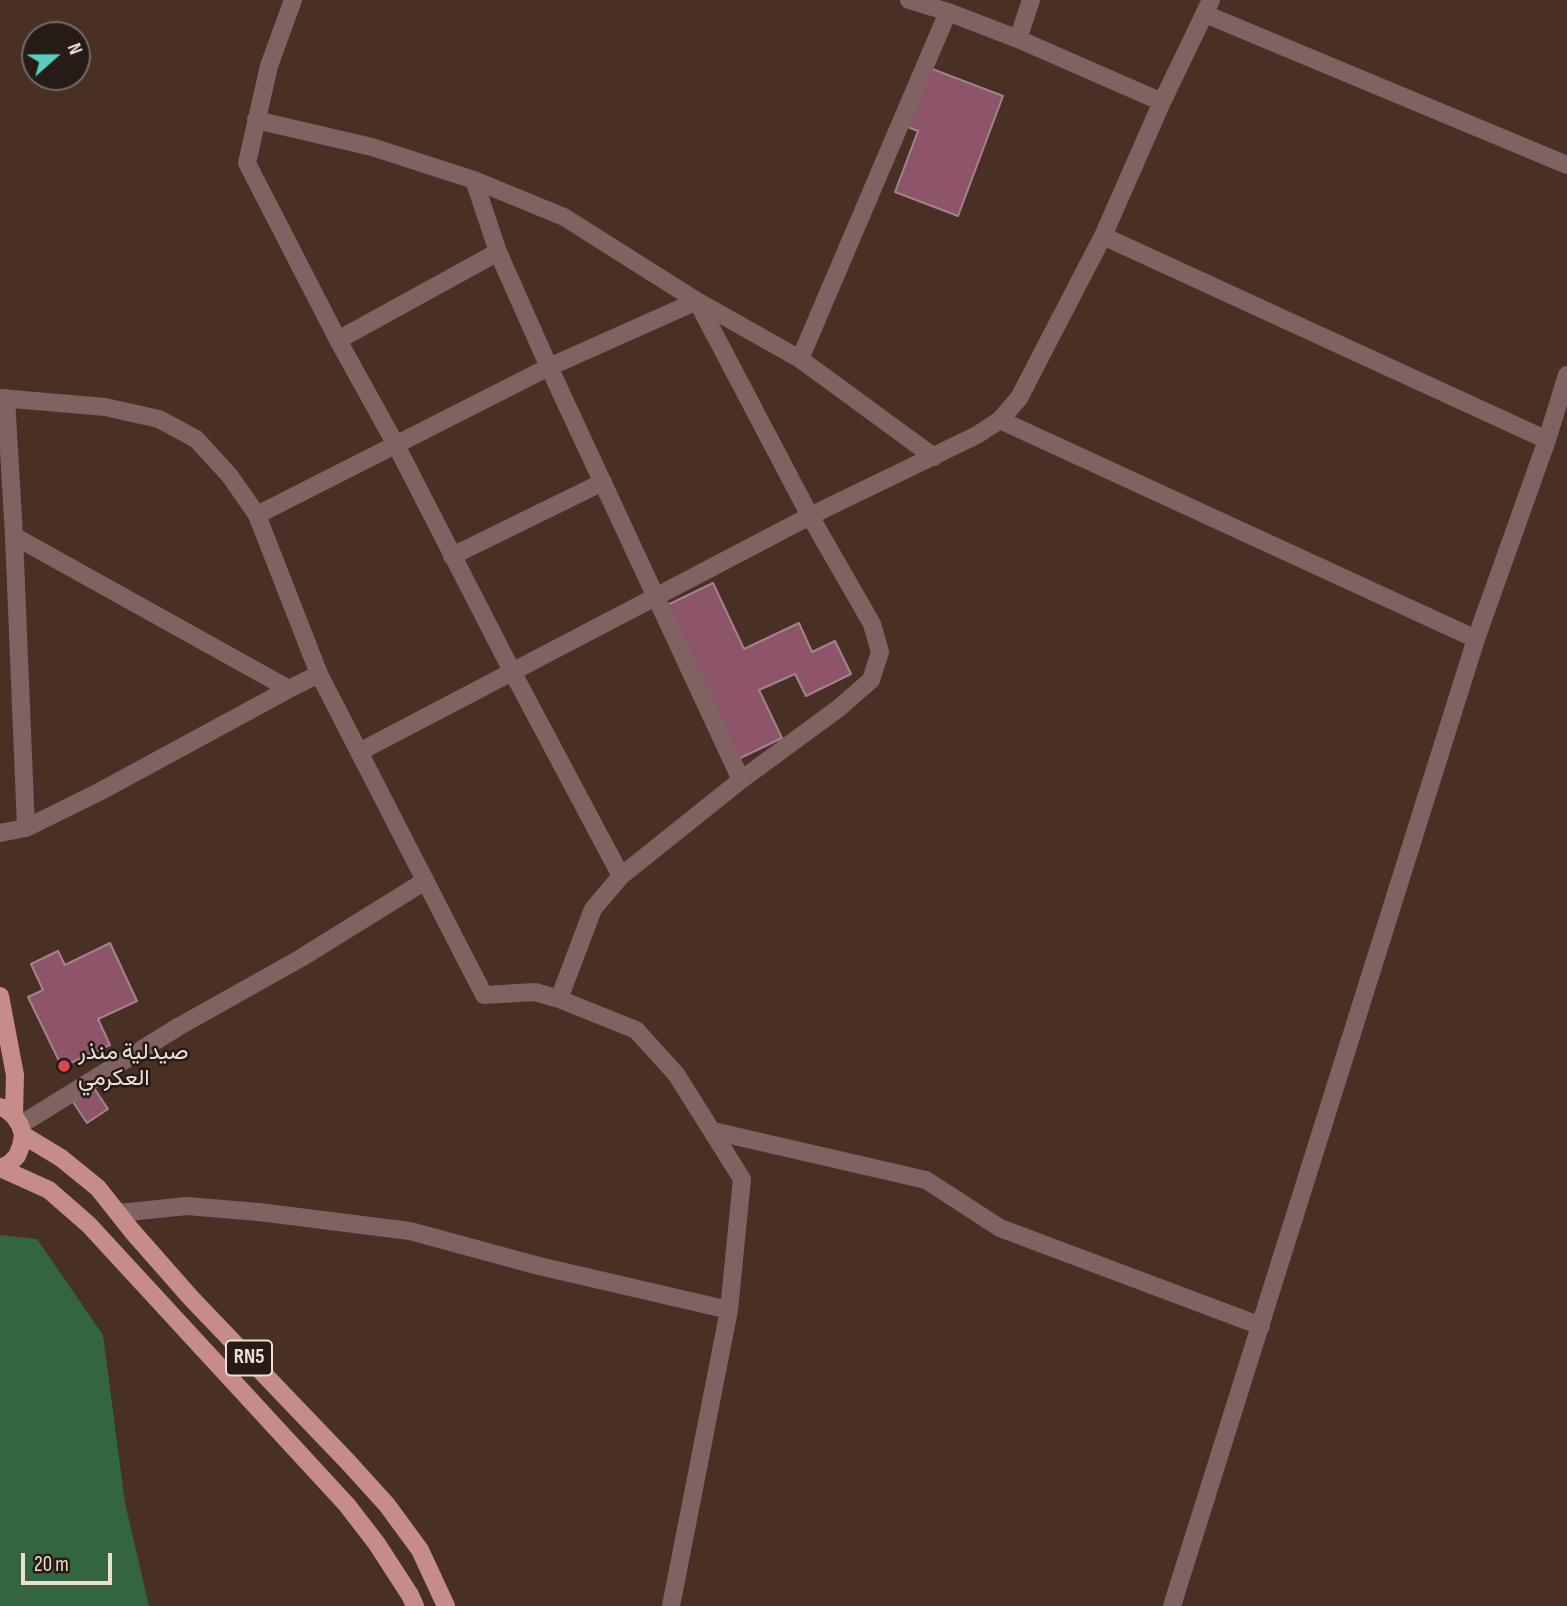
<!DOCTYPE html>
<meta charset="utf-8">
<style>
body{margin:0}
#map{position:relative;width:1567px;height:1606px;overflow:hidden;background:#483024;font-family:"Sofia Sans Condensed",sans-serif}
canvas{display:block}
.north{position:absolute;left:21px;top:21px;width:70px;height:70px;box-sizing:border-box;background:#261b16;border:2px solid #766963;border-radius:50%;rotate:69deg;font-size:19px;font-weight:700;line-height:28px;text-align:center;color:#edded6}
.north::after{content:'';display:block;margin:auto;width:24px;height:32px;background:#59cebe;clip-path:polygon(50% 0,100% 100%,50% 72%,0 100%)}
.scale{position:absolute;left:21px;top:1553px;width:91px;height:32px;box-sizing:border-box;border:4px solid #edded6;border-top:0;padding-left:9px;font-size:21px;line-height:24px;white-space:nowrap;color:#edded6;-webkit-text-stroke:5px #261b16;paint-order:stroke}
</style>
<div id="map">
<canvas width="1567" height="1606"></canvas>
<div class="north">N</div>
<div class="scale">20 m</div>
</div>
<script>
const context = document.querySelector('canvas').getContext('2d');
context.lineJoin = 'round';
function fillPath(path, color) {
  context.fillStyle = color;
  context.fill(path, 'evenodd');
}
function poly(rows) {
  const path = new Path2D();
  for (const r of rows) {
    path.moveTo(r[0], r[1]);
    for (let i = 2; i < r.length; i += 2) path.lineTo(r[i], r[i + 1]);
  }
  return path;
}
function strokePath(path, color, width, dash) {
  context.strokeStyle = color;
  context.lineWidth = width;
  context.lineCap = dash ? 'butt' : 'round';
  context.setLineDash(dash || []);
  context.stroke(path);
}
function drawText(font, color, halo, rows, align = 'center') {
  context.font = font + ' "Sofia Sans Condensed",Vazirmatn,sans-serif';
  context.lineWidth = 5;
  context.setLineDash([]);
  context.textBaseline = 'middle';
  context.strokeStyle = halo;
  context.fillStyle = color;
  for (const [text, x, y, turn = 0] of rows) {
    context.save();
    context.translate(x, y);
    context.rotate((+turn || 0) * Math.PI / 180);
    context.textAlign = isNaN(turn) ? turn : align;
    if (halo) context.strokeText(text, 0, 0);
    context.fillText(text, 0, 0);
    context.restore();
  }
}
fillPath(poly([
 [0,1235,37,1239,103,1335,125,1503,149,1606,0,1606]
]), '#336540');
const building = poly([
 [927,67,1003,96,958,216,895,192,918,131,905,126,927,67],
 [713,583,744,649,799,623,812,652,835,641,851,674,806,696,795,674,759,690,782,738,730,763,657,610,713,583],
 [110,943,137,1001,98,1019,110,1045,62,1067,28,997,43,990,31,964,58,951,65,965,110,943],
 [94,1088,108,1109,87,1123,73,1102,94,1088]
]);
fillPath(building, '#8e546a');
strokePath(building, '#a2838d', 2);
strokePath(poly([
 [293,0,269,66,247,163,338,340,396,445,513,673,621,876],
 [909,0,948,12,1018,39,1162,102],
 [1205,14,1567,165],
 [1018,39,1031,0],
 [256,120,372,147,474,180,564,217,697,301,800,359,934,457],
 [474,180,498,252,549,367,741,780],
 [1103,236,1547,440],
 [338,340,498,252],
 [800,359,948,12],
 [0,398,105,407,159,419,196,439,230,476,257,515,319,674,484,995,535,992,559,999,593,909,621,876,741,780,839,708,871,680,880,652,872,624,810,516,697,301],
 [6,398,14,536,26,828],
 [1000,420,1476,639],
 [257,515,549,367,697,301],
 [14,536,289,689],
 [452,556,603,482],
 [359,752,810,516,977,435,1000,420,1019,398,1103,236,1162,102,1211,0],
 [0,833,26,828,99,792,289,689,319,674],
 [559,999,636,1030,676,1074,742,1179,729,1310,671,1606],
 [20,1125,178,1027,301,958,425,881],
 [713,1131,926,1180,1000,1228,1261,1326],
 [119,1213,187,1206,259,1212,410,1231,539,1266,729,1310],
 [1172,1606,1476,639,1547,440,1567,375]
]), '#7f6261', 18);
strokePath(poly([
 [0,996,15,1075,14,1116],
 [0,1107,6,1109,14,1116,20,1125,23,1135,21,1146,17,1156,9,1164,0,1168],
 [23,1135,61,1158,98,1188,132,1231,191,1298,348,1462,387,1505,420,1550,446,1606],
 [0,1168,49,1190,89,1225,347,1505,377,1544,410,1595,415,1606]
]), '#c58c8a', 18);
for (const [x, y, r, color] of [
 [64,1066,7,"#e0444e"]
]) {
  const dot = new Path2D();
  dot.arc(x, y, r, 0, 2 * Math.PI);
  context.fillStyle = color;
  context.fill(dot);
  strokePath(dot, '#261b16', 2.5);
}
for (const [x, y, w] of [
 [249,1358,46]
]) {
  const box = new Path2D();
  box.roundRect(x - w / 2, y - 17.5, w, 35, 5);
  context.fillStyle = '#261b16';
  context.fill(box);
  strokePath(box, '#edded6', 2);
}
drawText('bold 21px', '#edded6', null, [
 ["RN5",249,1358]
]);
drawText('23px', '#edded6', '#261b16', [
 ["صيدلية منذر",78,1053],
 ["العكرمي",78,1079]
], 'left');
</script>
